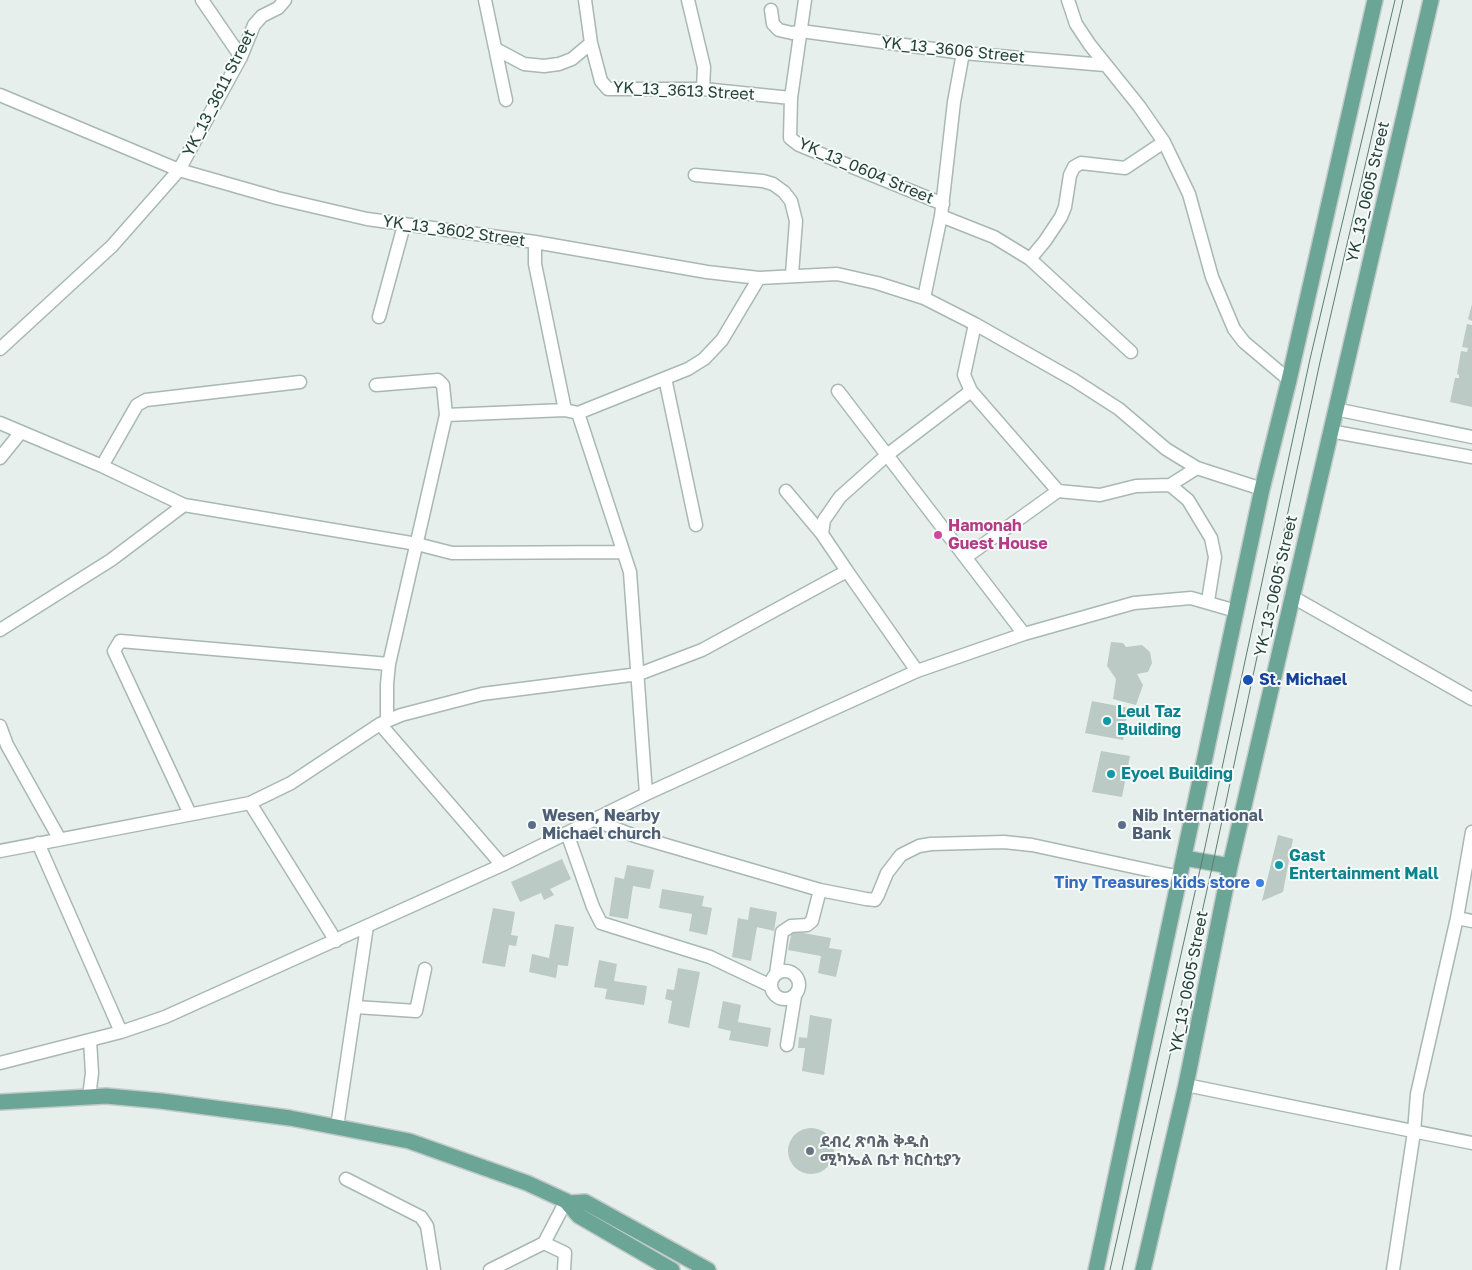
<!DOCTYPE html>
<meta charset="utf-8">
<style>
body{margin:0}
canvas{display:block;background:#e6efeb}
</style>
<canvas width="1472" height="1270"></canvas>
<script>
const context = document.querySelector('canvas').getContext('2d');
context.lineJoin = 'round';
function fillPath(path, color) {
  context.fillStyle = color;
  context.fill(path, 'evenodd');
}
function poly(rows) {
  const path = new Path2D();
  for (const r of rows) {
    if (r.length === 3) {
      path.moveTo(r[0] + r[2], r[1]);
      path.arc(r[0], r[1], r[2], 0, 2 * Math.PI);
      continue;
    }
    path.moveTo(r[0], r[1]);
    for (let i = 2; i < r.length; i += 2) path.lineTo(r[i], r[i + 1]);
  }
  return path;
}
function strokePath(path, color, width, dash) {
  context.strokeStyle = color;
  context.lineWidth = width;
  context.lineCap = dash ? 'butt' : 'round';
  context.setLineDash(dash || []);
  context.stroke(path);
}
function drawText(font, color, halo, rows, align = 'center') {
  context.font = font + ' "Golos Text","Noto Sans Ethiopic",sans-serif';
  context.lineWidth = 4;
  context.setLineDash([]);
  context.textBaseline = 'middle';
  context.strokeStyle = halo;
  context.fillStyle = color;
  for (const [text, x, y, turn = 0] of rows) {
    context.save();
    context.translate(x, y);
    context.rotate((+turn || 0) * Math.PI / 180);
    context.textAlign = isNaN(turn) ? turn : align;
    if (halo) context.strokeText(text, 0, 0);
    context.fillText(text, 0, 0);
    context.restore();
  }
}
fillPath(poly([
 [1472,304,1472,321,1468,319],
 [1467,324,1472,325,1472,407,1450,402,1455,378,1459,378,1459,375,1457,374,1461,351,1467,352,1468,348,1462,347],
 [1111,642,1123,643,1126,647,1142,645,1150,652,1152,663,1148,672,1137,674,1143,685,1136,705,1113,699,1116,679,1107,666],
 [1092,701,1128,708,1123,740,1085,733],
 [1101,751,1130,756,1122,797,1092,792],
 [1278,835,1293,839,1283,892,1262,901],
 [562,859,571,879,550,889,554,895,544,900,541,893,520,902,511,882],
 [627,865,654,870,650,889,633,886,628,919,609,916,615,877,624,879],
 [662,889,704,896,702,906,712,908,707,935,689,931,692,914,659,908],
 [750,907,777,912,774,931,757,927,751,961,732,957,738,918,748,920],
 [493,908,515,912,511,935,518,936,516,946,509,945,505,967,482,963],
 [555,924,574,927,568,966,558,965,556,978,529,972,532,954,549,958],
 [792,931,831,938,829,948,842,950,836,977,818,973,821,956,788,950],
 [599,960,617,964,614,981,647,986,644,1005,605,999,607,989,594,987],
 [678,968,700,972,689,1028,668,1023,672,1001,665,999,667,989,674,990],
 [723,1001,741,1005,738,1022,771,1028,768,1047,729,1040,731,1031,718,1028],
 [810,1015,832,1019,824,1075,802,1071,805,1048,798,1048,799,1037,807,1038],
 [811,1151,23]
]), '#bbcac4');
const minor = poly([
 [202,0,241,57],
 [485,0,506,100],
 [585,0,591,43,601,81,608,89,703,89,791,98],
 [688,0,704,67,703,89],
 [805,0,791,98,790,138,799,145,943,204],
 [1068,0,1076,24,1090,45,1139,106,1164,142,1189,194,1212,277,1234,329,1244,342,1289,380],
 [771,10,773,24,779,30,792,33,801,31,963,53,1105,65],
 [496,49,524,64,544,66,559,64,572,59,591,43],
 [0,95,179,170,277,198,367,219,535,242,707,272,759,278,837,274,877,283,924,298,975,324,1074,380,1119,409,1166,449,1197,468,1262,489],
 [695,175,763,181,773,184,784,192,791,201,796,221,792,274],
 [941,216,994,237,1030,259,1131,352],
 [535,242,535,264,565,410,578,413],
 [1030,259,1045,241,1061,217,1065,207,1070,175,1074,167,1081,163,1125,168,1164,142],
 [924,298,941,216,954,102,963,53],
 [379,317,404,225],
 [975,324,964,375,971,391,887,455,1024,634],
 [0,349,112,246,179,170,241,57,254,25,262,16,278,8,285,0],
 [665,378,696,525],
 [376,385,438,380,443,385,446,415,389,664,387,684,387,721],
 [838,391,887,455,840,497,824,520,822,534,847,571],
 [971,391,1058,491,1100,495,1136,486,1170,485,1197,468],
 [1335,409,1472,437],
 [446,415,565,410],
 [0,423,102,466,184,505],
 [1330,431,1472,457],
 [0,458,21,432],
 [102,466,137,405,146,400,300,382],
 [1170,485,1188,500,1211,538,1215,557,1208,601],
 [786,491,822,534],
 [966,557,1058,491],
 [1291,596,1472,699],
 [0,630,111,560,184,505,417,544,452,553,623,552],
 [380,724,502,865],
 [0,726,7,745,59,838],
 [646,794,630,572,578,413,688,369,704,359,722,340,759,278],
 [250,803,336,941],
 [190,814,114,651,120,641,389,664],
 [594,820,635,836,820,890,866,899,875,900,878,895,887,873,901,855,919,846,931,844,1004,842,1032,845,1180,877],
 [567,833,593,907,601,923,710,957,771,986],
 [38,843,121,1032],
 [0,851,250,803,291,783,380,724,401,715,482,694,639,674,702,650,847,571,917,671],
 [1457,918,1472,921],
 [785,985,14],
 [776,974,782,932,791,926,807,925,812,921,820,890],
 [356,1007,416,1011,425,969],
 [787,1045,795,996],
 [0,1063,121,1032,165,1017,502,865,646,794,917,671,1024,634,1134,603,1191,598,1236,611],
 [1186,1085,1472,1143],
 [89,1097,92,1073,90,1040],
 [337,1127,367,926],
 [346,1179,421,1217,427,1226,434,1270],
 [490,1270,544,1243],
 [564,1270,565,1253,544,1243,566,1201],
 [1393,1270,1414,1132,1417,1094,1457,918,1472,832]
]);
const primary = poly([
 [1184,858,1230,866],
 [0,1102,106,1096,161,1101,290,1118,409,1141,527,1183,566,1201,579,1216,672,1270],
 [570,1203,585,1202,708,1270],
 [1096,1270,1262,489,1289,380,1375,0],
 [1143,1270,1186,1085,1230,866,1431,0]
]);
strokePath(minor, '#a8b8b2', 15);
strokePath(primary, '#c2cac8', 18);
strokePath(minor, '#fff', 12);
strokePath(primary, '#6aa596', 15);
strokePath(poly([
 [1110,1270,1202,861,1310,359,1395,0],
 [1122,1270,1213,863,1320,362,1403,0]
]), '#5f7d75', 1);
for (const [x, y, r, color] of [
 [938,535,5,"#d1479c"],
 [1248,680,6,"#1a4fb4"],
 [1107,721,5,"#0f9aa8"],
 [1111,774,5,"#0f9aa8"],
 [532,825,5,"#5c6f8a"],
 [1122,825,5,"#5c6f8a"],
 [1279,865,5,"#0f9aa8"],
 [1260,883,5,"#3f7fe0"],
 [810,1151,5,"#6b7280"]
]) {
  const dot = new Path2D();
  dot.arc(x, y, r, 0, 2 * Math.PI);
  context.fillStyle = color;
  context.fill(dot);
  strokePath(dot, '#f7fbf9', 2);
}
drawText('16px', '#24423a', '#f7fbf9', [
 ["YK_13_3606 Street",953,50,6],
 ["YK_13_3613 Street",684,91,3],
 ["YK_13_3611 Street",219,93,-63],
 ["YK_13_0604 Street",866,171,23],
 ["YK_13_0605 Street",1368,192,-77],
 ["YK_13_3602 Street",454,231,8],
 ["YK_13_0605 Street",1276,586,-77],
 ["YK_13_0605 Street",1189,982,-79]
]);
drawText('bold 16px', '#b23c85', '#f7fbf9', [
 ["Hamonah",948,526],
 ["Guest House",948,544]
], 'left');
drawText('bold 16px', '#164399', '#f7fbf9', [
 ["St. Michael",1259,680]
], 'left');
drawText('bold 16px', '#0d838f', '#f7fbf9', [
 ["Leul Taz",1117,712],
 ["Building",1117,730],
 ["Eyoel Building",1121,774],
 ["Gast",1289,856],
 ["Entertainment Mall",1289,874]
], 'left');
drawText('bold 16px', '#4e5e75', '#f7fbf9', [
 ["Wesen, Nearby",542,816],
 ["Michael church",542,834],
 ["Nib International",1132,816],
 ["Bank",1132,834]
], 'left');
drawText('bold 16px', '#366cbe', '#f7fbf9', [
 ["Tiny Treasures kids store",1250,883]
], 'right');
drawText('bold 16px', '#5b616d', '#f7fbf9', [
 ["ደብረ ጽባሕ ቅዱስ",820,1142],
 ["ሚካኤል ቤተ ክርስቲያን",820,1160]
], 'left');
</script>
